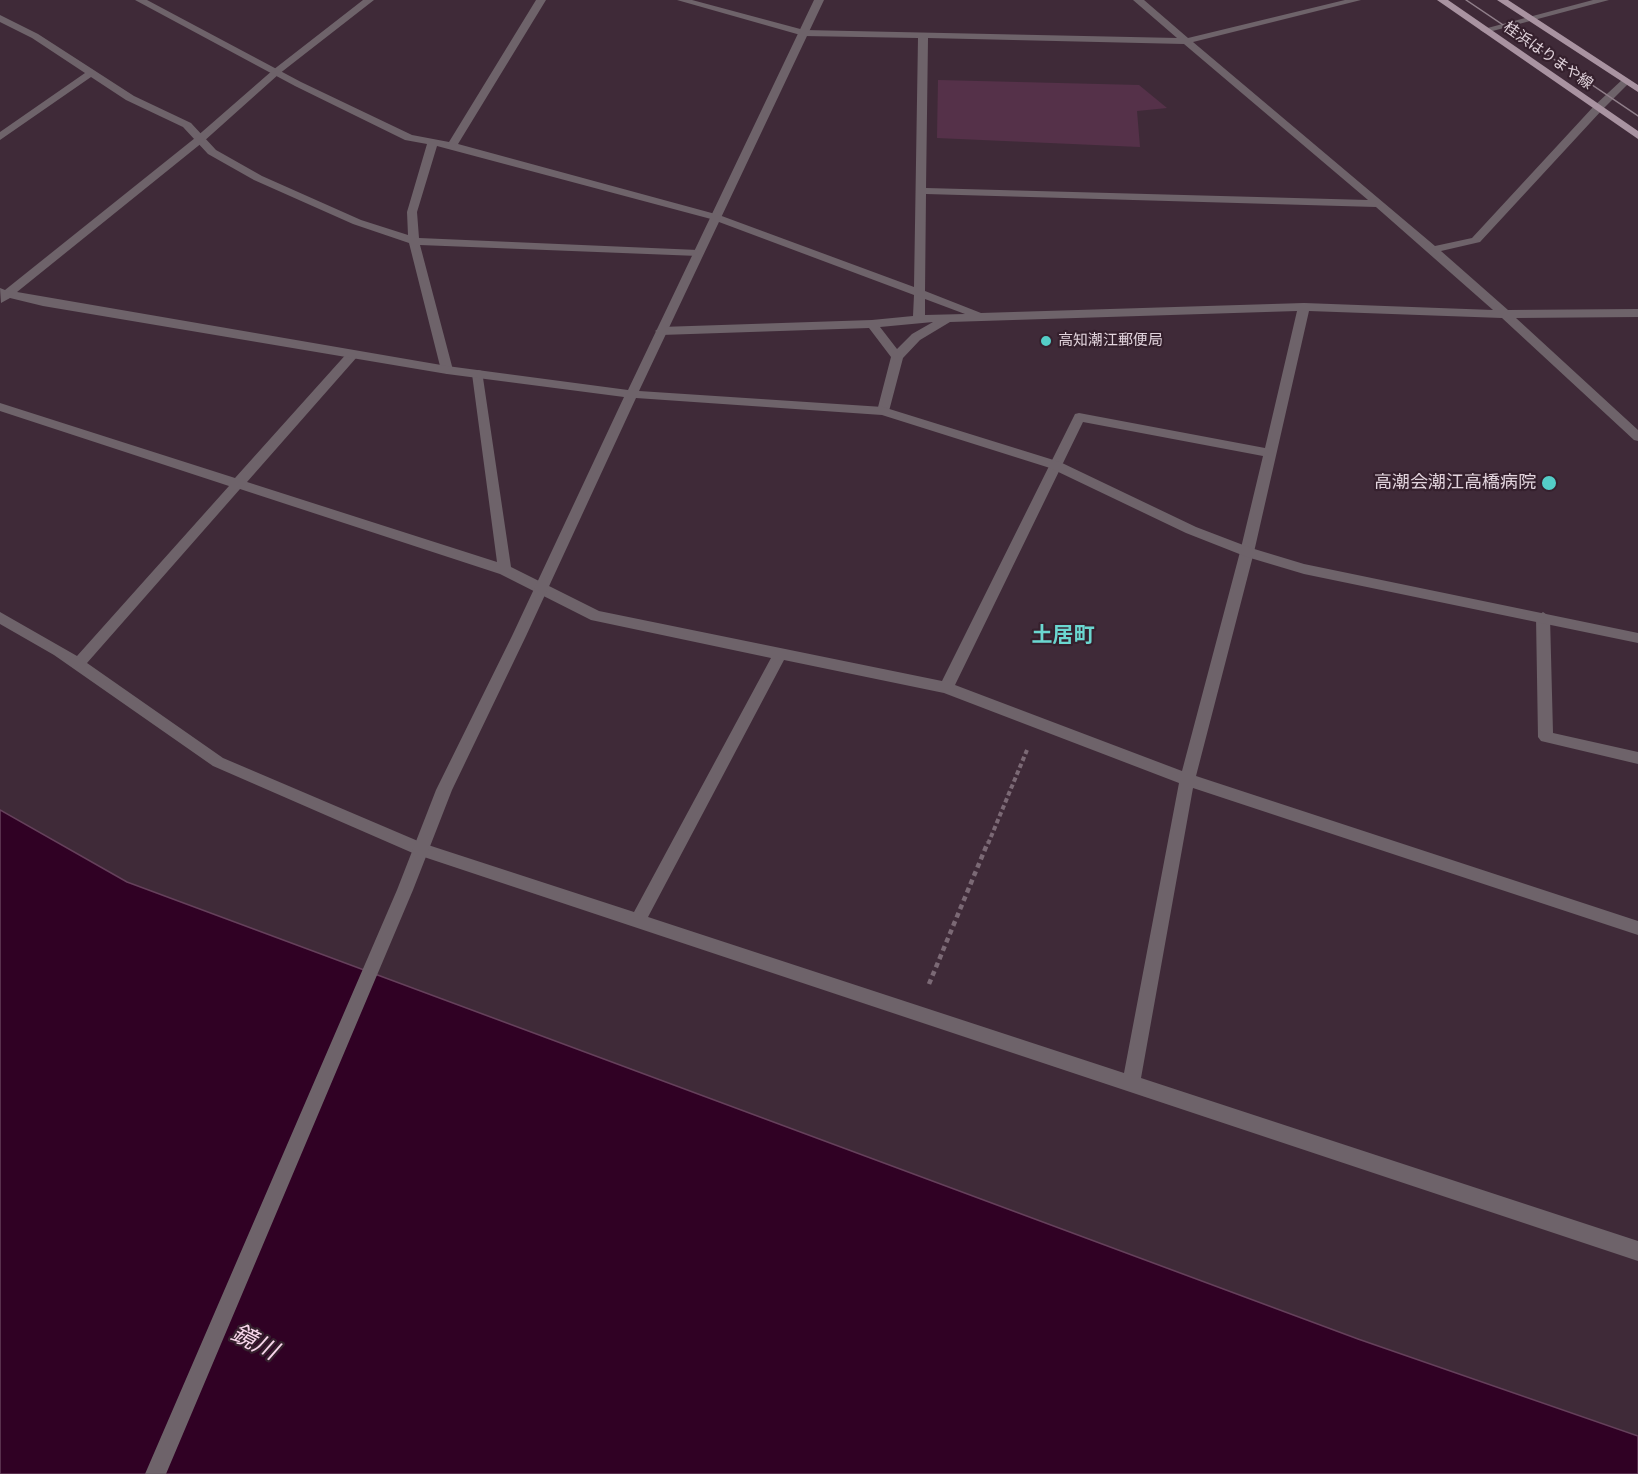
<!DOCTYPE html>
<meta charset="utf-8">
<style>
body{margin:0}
canvas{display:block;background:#3f2a38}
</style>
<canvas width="1638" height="1474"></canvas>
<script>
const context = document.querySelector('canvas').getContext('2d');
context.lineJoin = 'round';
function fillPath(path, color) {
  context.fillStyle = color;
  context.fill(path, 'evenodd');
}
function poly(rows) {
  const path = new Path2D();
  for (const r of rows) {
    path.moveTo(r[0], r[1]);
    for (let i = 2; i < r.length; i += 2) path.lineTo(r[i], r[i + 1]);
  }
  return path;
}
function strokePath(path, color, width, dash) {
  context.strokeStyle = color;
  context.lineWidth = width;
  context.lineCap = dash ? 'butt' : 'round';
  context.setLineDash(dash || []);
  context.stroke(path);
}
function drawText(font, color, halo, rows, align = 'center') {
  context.font = font + ' Helvetica,"Noto Sans JP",sans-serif';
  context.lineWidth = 4.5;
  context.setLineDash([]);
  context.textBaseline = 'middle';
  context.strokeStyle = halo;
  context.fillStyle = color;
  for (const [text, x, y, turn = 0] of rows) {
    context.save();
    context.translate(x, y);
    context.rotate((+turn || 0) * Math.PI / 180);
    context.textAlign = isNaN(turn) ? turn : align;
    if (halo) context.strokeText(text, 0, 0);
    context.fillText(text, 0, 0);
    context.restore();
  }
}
fillPath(poly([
 [938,80,1139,85,1167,108,1137,111,1140,147,937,138]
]), '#553149');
const water = poly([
 [0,810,127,882,1358,1339,1638,1436,1638,1474,0,1474,0,810]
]);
fillPath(water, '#300124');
strokePath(water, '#65405b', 1.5);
strokePath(poly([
 [988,844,1027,750]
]), '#7b6975', 4, [4.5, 3]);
strokePath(poly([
 [929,984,988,842]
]), '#7b6975', 4.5, [5, 4]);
fillPath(poly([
 [135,0,147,0,301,82,412,135,449,142,536,0,546,0,458,144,719,215,914,287,918,38,804,36,677,0,692,0,804,30,1177,38,1133,0,1144,0,1188,38,1345,0,1361,0,1193,42,1435,246,1472,238,1594,106,1623,79,1629,79,1629,83,1602,110,1480,242,1441,251,1508,310,1638,309,1638,317,1516,318,1638,430,1638,441,1634,440,1502,318,1309,311,1254,552,1196,776,1638,921,1638,935,1193,788,1141,1078,1638,1241,1638,1261,415,854,213,766,54,655,0,624,0,612,77,656,229,486,0,411,0,403,235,478,349,351,353,350,359,354,357,357,247,482,497,562,472,374,478,370,482,371,511,567,599,611,942,681,1075,414,1079,413,1265,448,1297,311,950,322,920,340,903,358,889,411,883,415,877,411,891,357,869,328,661,335,655,331,661,327,872,320,913,316,914,295,711,219,437,146,417,212,419,238,698,250,704,253,698,256,420,245,453,370,447,374,441,370,409,243,353,224,254,180,208,154,183,127,126,100,91,77,0,140,0,132,85,73,32,38,0,22,0,15,38,34,134,96,191,123,216,150,262,176,361,220,408,235,407,212,427,144,405,140,295,86,135,0],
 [928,38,1184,44,1368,200,926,188,928,38],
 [926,194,1376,207,1493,310,1304,303,981,313,925,291,926,194],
 [925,299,965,314,925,315,925,299],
 [933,322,912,334,897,349,880,327,933,322],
 [1083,422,1263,456,1240,552,1182,771,955,685,1083,422],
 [240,489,500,574,591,620,771,658,634,912,425,844,223,758,87,663,240,489],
 [784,660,944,693,1179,783,1124,1073,648,917,784,660],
 [1593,0,1609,0,1485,33,1480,30,1593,0],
 [1543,612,1550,617,1553,733,1638,752,1638,764,1541,741,1538,737,1536,617,1543,612]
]), '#6e636a');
fillPath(poly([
 [363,0,374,0,279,74,203,142,17,292,447,366,628,390,814,0,824,0,639,391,883,407,1060,462,1196,527,1251,548,1304,564,1638,633,1638,643,1304,574,1247,557,1186,533,1050,468,882,415,636,398,526,636,452,790,413,890,166,1474,145,1474,397,890,436,790,512,636,624,397,447,374,43,306,10,298,1,303,0,288,5,290,195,138,273,70,363,0]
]), '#6e636a');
fillPath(poly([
 [1437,0,1448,0,1638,131,1638,139,1437,0],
 [1497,0,1508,0,1638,85,1638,92,1497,0]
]), '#a993a1');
strokePath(poly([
 [1466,0,1638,116]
]), '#907f8a', 1.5);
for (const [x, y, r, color] of [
 [1046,341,6,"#54cdc7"],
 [1549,483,8,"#54cdc7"]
]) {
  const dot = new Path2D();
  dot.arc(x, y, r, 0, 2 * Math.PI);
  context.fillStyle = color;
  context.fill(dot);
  strokePath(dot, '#35202d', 2);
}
drawText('15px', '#e1d3dc', '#35202d', [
 ["桂浜はりまや線",1548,56,35]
]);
drawText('15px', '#e1d3dc', '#35202d', [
 ["高知潮江郵便局",1058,341]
], 'left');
drawText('18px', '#e1d3dc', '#35202d', [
 ["高潮会潮江高橋病院",1536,483]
], 'right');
drawText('bold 21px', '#6bd7d0', '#35202d', [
 ["土居町",1063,636]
]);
drawText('italic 24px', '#f8d6eb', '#35202d', [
 ["鏡川",254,1343,27]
]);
</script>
